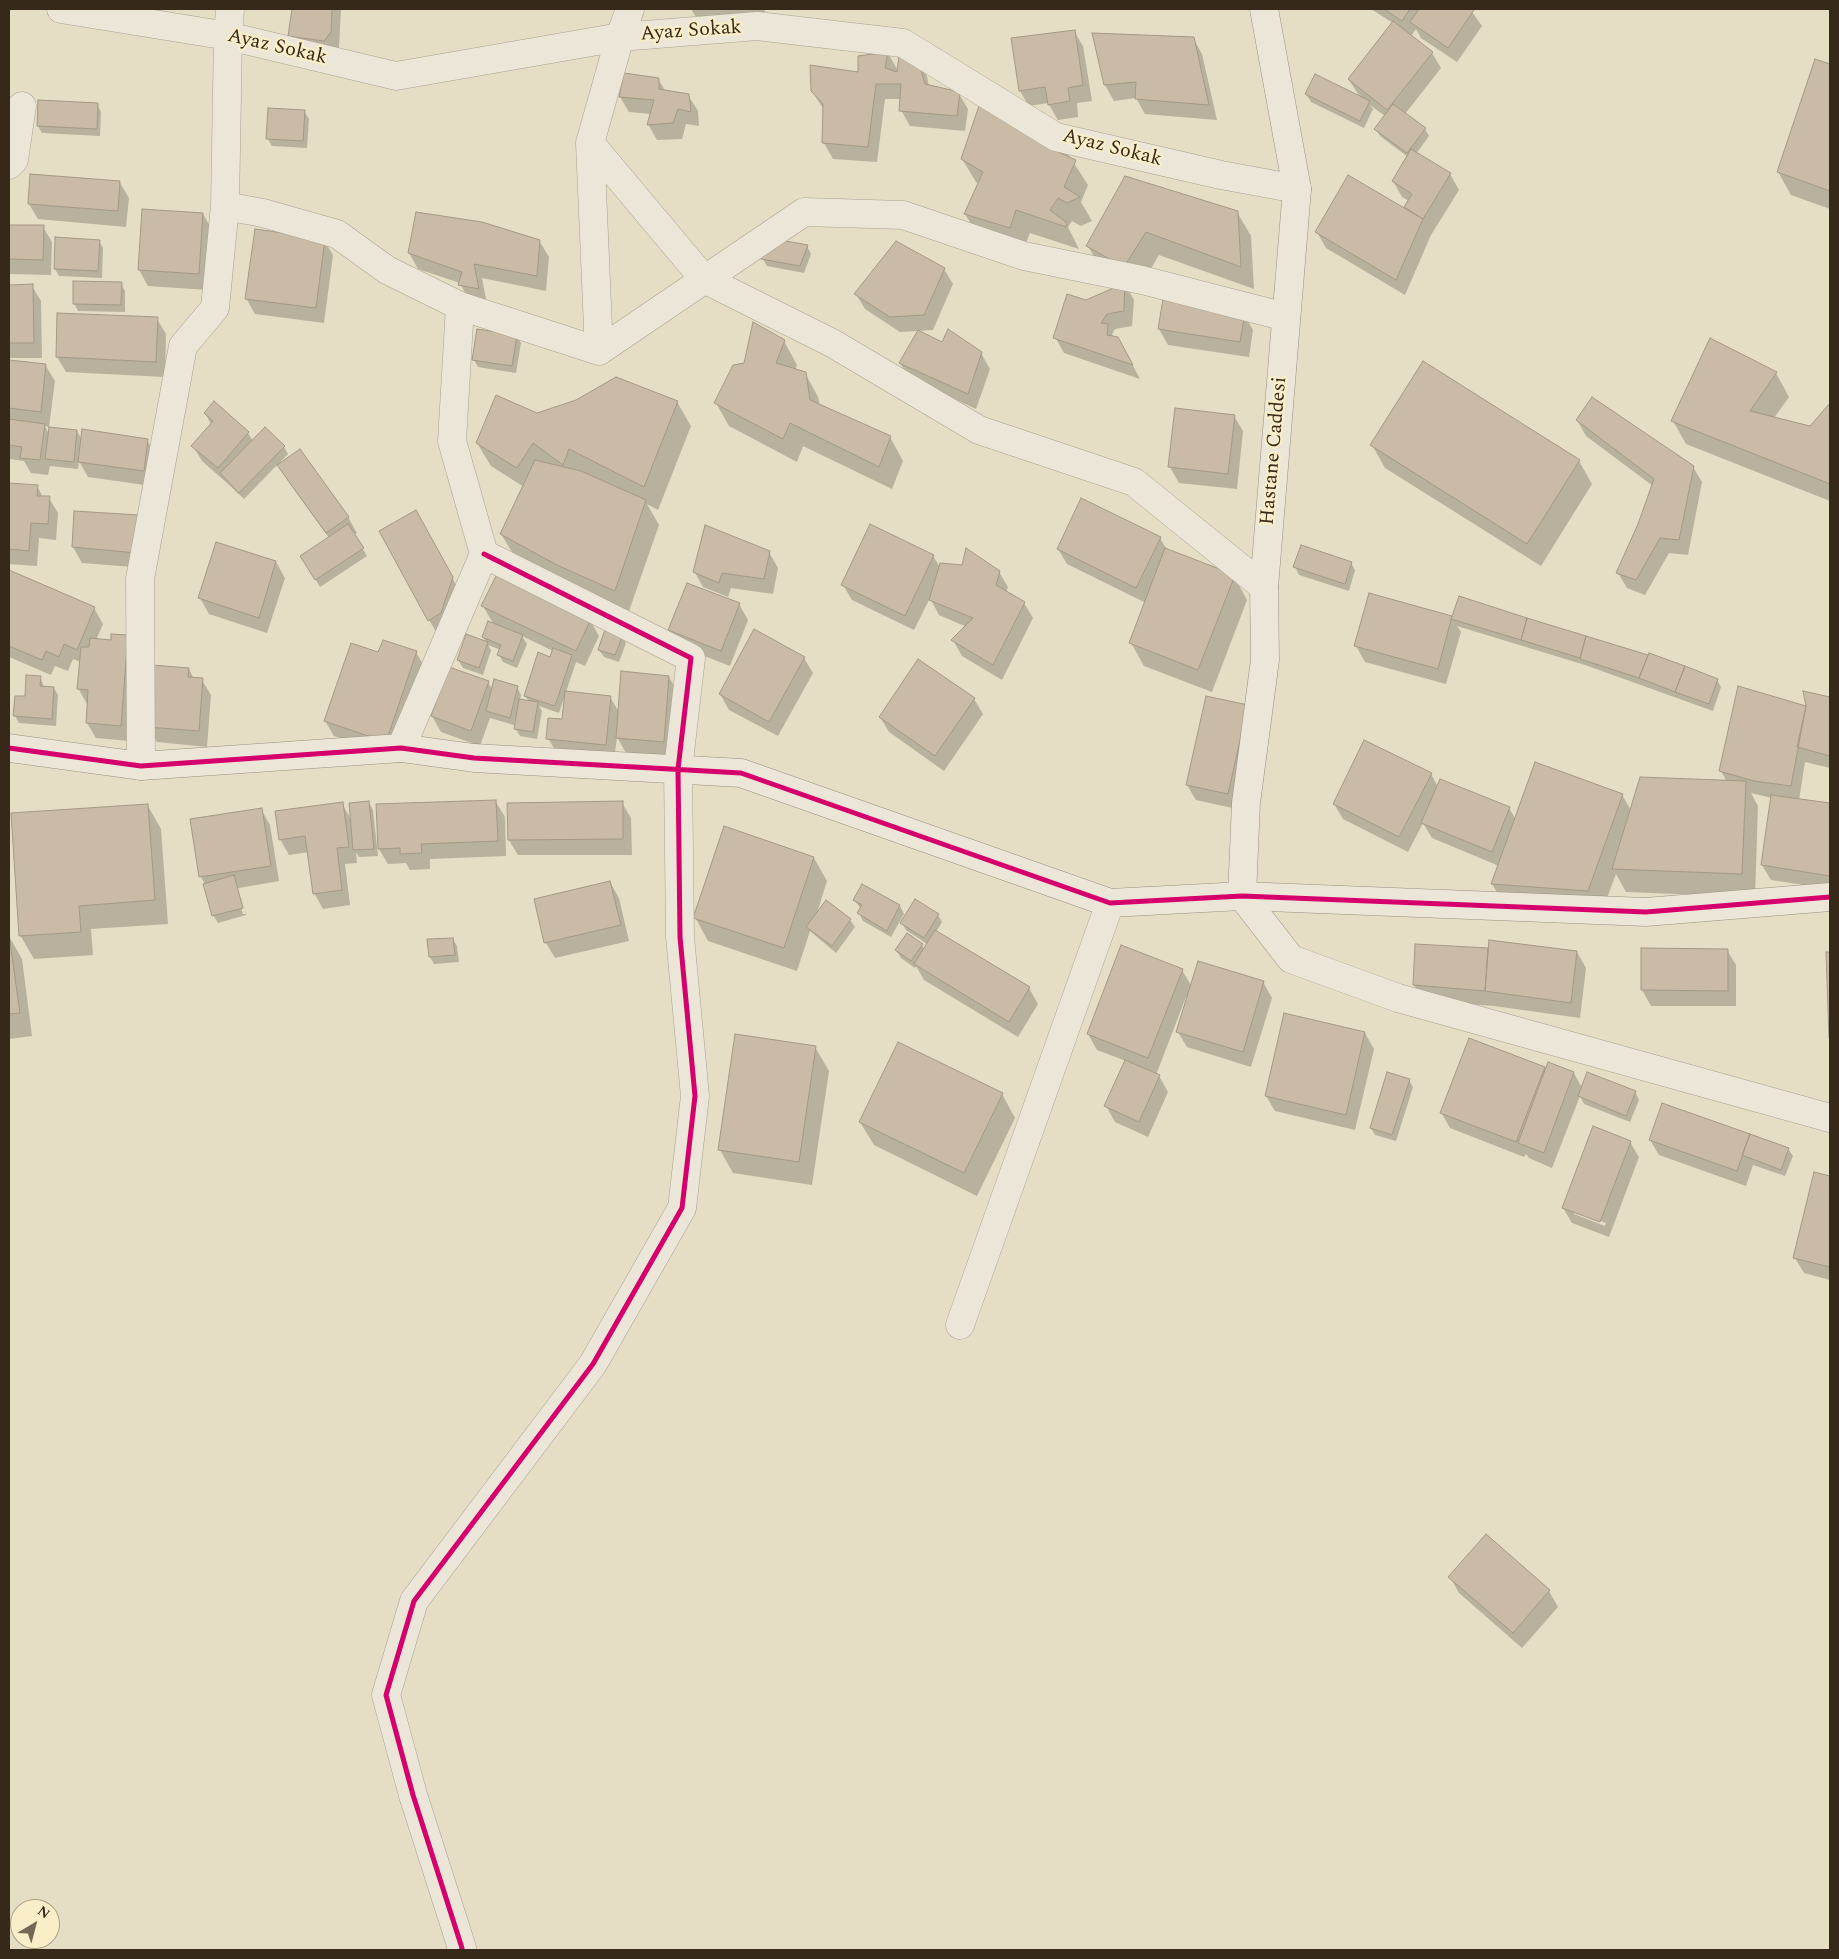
<!DOCTYPE html>
<style>
body{margin:0}
#map{position:relative;width:1839px;height:1959px;overflow:hidden;background:#e5dec5;font-family:Spectral,serif}
canvas{display:block}
.frame{position:absolute;inset:0;border:10px solid #362919;pointer-events:none}
.north{position:absolute;left:10px;top:1899px;width:50px;height:50px;box-sizing:border-box;background:#f9eec8;border:1px solid #ab9f82;border-radius:50%;rotate:37deg;font-size:14px;font-weight:700;line-height:20px;text-align:center;color:#362919}
.north::after{content:'';display:block;margin:auto;width:18px;height:22px;background:#736855;clip-path:polygon(50% 0,100% 100%,50% 72%,0 100%)}
</style>
<div id="map">
<canvas width="1839" height="1959"></canvas>
<div class="frame"></div>
<div class="north">N</div>
</div>
<script>
const context = document.querySelector('canvas').getContext('2d');
context.lineJoin = 'round';
function fillPath(path, color) {
  context.fillStyle = color;
  context.fill(path, 'evenodd');
}
function poly(rows) {
  const path = new Path2D();
  for (const r of rows) {
    path.moveTo(r[0], r[1]);
    for (let i = 2; i < r.length; i += 2) path.lineTo(r[i], r[i + 1]);
  }
  return path;
}
function strokePath(path, color, width, dash) {
  context.strokeStyle = color;
  context.lineWidth = width;
  context.lineCap = dash ? 'butt' : 'round';
  context.setLineDash(dash || []);
  context.stroke(path);
}
function drawText(font, color, halo, rows, align = 'center') {
  context.font = font + ' Spectral,serif';
  context.lineWidth = 4.5;
  context.setLineDash([]);
  context.textBaseline = 'middle';
  context.strokeStyle = halo;
  context.fillStyle = color;
  for (const [text, x, y, turn = 0] of rows) {
    context.save();
    context.translate(x, y);
    context.rotate((+turn || 0) * Math.PI / 180);
    context.textAlign = isNaN(turn) ? turn : align;
    if (halo) context.strokeText(text, 0, 0);
    context.fillText(text, 0, 0);
    context.restore();
  }
}
fillPath(poly([
 [293,9,341,9,339,48,333,56,299,52,290,36],
 [691,9,765,9,763,29,698,20],
 [1371,9,1470,9,1482,26,1457,62,1421,38,1416,29,1411,36,1432,53,1441,68,1405,114,1425,129,1429,136,1416,154,1450,174,1459,190,1431,235,1405,295,1326,248,1317,232,1404,209,1409,201,1402,197,1393,181,1408,157,1380,136,1376,129,1385,116,1370,105,1373,109,1364,128,1311,102,1306,94,1360,97,1349,80,1393,23],
 [1074,31,1083,46,1092,101,1077,103,1078,117,1058,120,1048,103,1029,106,1020,91],
 [1094,35,1193,38,1202,54,1217,120,1145,114,1136,98,1114,101,1105,85],
 [888,53,898,71,918,60,927,76,929,87,959,94,968,109,965,131,910,126,901,110,902,99,885,99,877,162,833,159,824,143,824,110,812,91,859,73],
 [1816,61,1830,66,1830,209,1791,195,1778,172],
 [658,79,666,92,688,95,698,111,699,126,686,124,682,139,657,140,648,124,651,114,629,112,620,97],
 [97,104,101,112,100,136,42,133,38,126],
 [304,111,309,119,307,148,272,146,268,139],
 [1061,143,1088,185,1081,202,1092,221,1081,226,1072,221,1068,227,1079,249,1030,233,1023,250,979,237,965,214,979,184,976,182,962,159],
 [1126,177,1237,212,1251,236,1254,289,1159,255,1138,290,1101,269,1088,246],
 [120,183,129,198,126,227,38,219,29,204],
 [203,214,212,230,208,290,148,286,139,270],
 [9,226,43,227,52,242,51,275,9,274],
 [324,240,333,255,324,323,255,314,246,298],
 [99,241,103,248,102,278,59,276,55,269],
 [540,242,549,257,546,291,482,278,487,304,469,300,460,283,418,269,409,253],
 [807,246,811,254,804,273,767,266,763,259],
 [944,269,953,284,933,330,900,332,865,309,856,294],
 [121,284,125,291,125,312,78,311,74,303],
 [1125,284,1134,300,1132,326,1115,329,1112,334,1127,354,1140,379,1064,353,1055,337],
 [9,286,32,286,41,301,42,358,9,358],
 [1244,314,1253,330,1249,357,1168,345,1159,329],
 [157,319,166,334,165,377,66,372,57,357],
 [516,336,521,343,516,373,478,367,474,360],
 [784,341,797,365,795,370,805,373,818,397,820,406,890,437,903,461,892,489,803,446,797,462,729,426,716,403,745,364],
 [942,344,981,353,990,369,976,409,909,378,900,363],
 [9,361,46,366,55,381,49,427,45,426,49,434,77,431,82,440,147,440,156,456,152,486,88,477,79,461,78,469,50,466,48,475,31,473,24,461,9,459],
 [1776,373,1789,397,1774,418,1811,427,1830,405,1830,501,1686,444,1673,421],
 [677,402,691,426,658,510,647,504,659,525,628,614,515,557,501,534,524,487,491,466,477,443],
 [205,413,248,433,253,441,284,447,288,454,279,463,348,517,357,533,354,535,367,556,320,587,306,564,329,538,288,481,278,464,244,499,227,483,202,461,193,446,211,424],
 [1234,416,1243,431,1237,489,1179,483,1170,467],
 [1577,420,1693,467,1702,482,1688,555,1669,553,1645,595,1627,588,1618,573,1639,525,1653,486,1586,436],
 [1372,445,1579,461,1592,484,1541,566,1385,468],
 [9,484,37,486,43,497,49,498,58,513,56,540,39,538,37,566,9,564],
 [139,516,145,568,82,563,73,547],
 [425,527,461,594,438,635,429,620],
 [1160,538,1167,550,1234,576,1247,600,1212,692,1144,666,1131,643,1146,603,1067,564,1058,549],
 [217,543,276,562,285,578,267,633,209,614,200,598],
 [769,552,778,568,773,594,731,588,728,597,703,587,694,571],
 [933,556,940,567,999,572,1008,587,1006,593,1024,603,1033,618,1002,680,962,656,953,640,967,627,939,615,930,598,914,630,852,600,843,585],
 [1351,563,1355,570,1349,591,1299,575,1295,567],
 [9,572,94,608,103,624,96,640,112,641,128,636,129,741,96,738,87,723,87,704,78,688,81,662,73,659,68,671,55,666,51,675,9,657],
 [1459,598,1649,656,1717,680,1721,687,1713,711,1585,665,1457,626,1461,632,1446,684,1365,662,1356,646,1453,617],
 [739,604,748,620,730,666,679,646,670,630],
 [483,606,590,620,599,636,585,666,576,662,566,692,610,697,619,712,669,677,678,693,672,757,626,753,617,737,614,760,557,754,548,738,563,721,564,698,559,713,539,706,542,711,537,739,520,736,515,728,517,719,515,718,514,725,490,718,480,746,441,732,432,716,488,682,492,689,517,687,521,695,520,700,529,702,525,695,551,658,553,651,522,636,527,644,517,668,503,662,499,655,501,650,488,645,491,650,483,675,463,668,458,660,486,642,483,637,494,625],
 [622,636,626,643,619,662,604,657,599,650],
 [416,652,425,668,395,757,334,736,325,721,379,653],
 [804,658,813,673,778,736,729,710,720,694],
 [189,669,194,679,202,680,211,695,207,747,157,742,148,727],
 [40,677,44,687,54,688,58,695,56,726,19,723,15,716],
 [1805,693,1830,698,1830,768,1805,762,1799,800,1830,805,1830,889,1771,880,1762,865,1772,798,1751,793,1758,806,1755,897,1626,892,1616,874,1601,914,1506,907,1492,884,1499,866,1432,838,1423,823,1408,852,1343,819,1334,804,1431,774,1438,787,1509,808,1516,820,1622,795,1631,810,1727,782,1721,771,1807,708],
 [974,699,983,714,944,771,889,732,880,717],
 [1247,707,1237,809,1196,800,1187,785],
 [496,802,505,817,506,856,430,859,430,869,410,870,406,863,388,864,379,849],
 [369,803,373,810,378,856,359,857,356,852,357,863,345,864,350,905,323,909,314,893,309,852,289,855,280,839,342,804,352,821],
 [622,803,631,818,632,855,518,855,509,840],
 [148,806,161,829,168,924,91,929,93,955,34,959,20,935],
 [261,809,270,825,279,881,239,888,246,915,218,923,213,915,205,884,201,877,191,820],
 [236,888,239,888,246,914,243,914],
 [814,858,827,881,816,916,850,920,855,927,836,953,810,931,797,971,708,941,695,917],
 [610,882,619,898,629,941,555,958,546,943,535,900],
 [862,886,900,906,904,914,891,937,863,921,859,913,861,909,854,900],
 [938,915,942,922,936,932,1029,988,1038,1004,1018,1037,924,980,916,966,915,968,901,958,896,950,922,945,924,949,927,944,906,930,902,923],
 [9,936,22,959,32,1036,9,1039],
 [453,939,457,946,459,962,434,964,430,957],
 [1417,945,1489,950,1577,952,1586,968,1580,1018,1494,1006,1423,1001,1414,985],
 [1642,950,1727,950,1736,965,1736,1006,1651,1006,1642,990],
 [1827,953,1830,953,1830,1033],
 [1182,970,1192,987,1263,982,1272,998,1251,1067,1187,1047,1178,1032,1188,998,1186,997,1156,1075,1159,1076,1168,1092,1148,1137,1115,1122,1106,1106,1126,1061,1097,1050,1088,1034],
 [1365,1033,1374,1049,1355,1130,1275,1111,1266,1096],
 [815,1047,829,1071,812,1185,733,1173,720,1150],
 [1544,1068,1546,1072,1574,1073,1582,1088,1635,1092,1639,1100,1630,1122,1584,1104,1580,1096,1552,1168,1529,1158,1526,1154,1524,1157,1450,1128,1441,1112],
 [1409,1080,1413,1087,1396,1141,1375,1135,1371,1128],
 [1002,1094,1015,1118,977,1196,874,1145,860,1122],
 [1650,1140,1788,1149,1793,1156,1785,1176,1753,1165,1746,1186,1659,1155],
 [1630,1142,1639,1157,1609,1237,1572,1223,1563,1208],
 [1574,1211,1606,1223,1605,1226,1574,1214],
 [1815,1174,1830,1178,1830,1280,1804,1273,1795,1258],
 [1486,1536,1549,1591,1558,1607,1522,1648,1459,1593,1450,1577]
]), '#0003');
const building = poly([
 [292,9,332,9,331,32,324,41,288,36,292,9],
 [1384,9,1410,9,1402,21,1384,9],
 [1419,9,1473,9,1474,10,1448,48,1410,22,1419,9],
 [1393,21,1433,52,1387,110,1348,79,1393,21],
 [1075,30,1083,85,1068,88,1070,101,1048,105,1045,87,1019,91,1011,38,1075,30],
 [1092,33,1194,37,1209,105,1135,99,1136,82,1104,85,1092,33],
 [888,52,885,68,897,72,899,55,918,59,925,84,960,92,957,116,899,111,901,84,876,84,868,147,822,143,823,104,811,91,810,65,858,72,858,56,888,52],
 [1815,59,1830,64,1830,191,1777,172,1815,59],
 [624,73,659,78,659,89,689,94,691,112,678,109,673,123,647,125,654,100,619,97,624,73],
 [1315,74,1370,101,1360,121,1305,94,1315,74],
 [982,97,1062,142,1058,152,1076,160,1064,187,1080,197,1067,203,1058,198,1050,210,1067,223,1066,227,1016,210,1010,228,964,214,983,172,961,159,982,97],
 [38,100,98,103,97,129,37,126,38,100],
 [1393,104,1426,128,1407,153,1374,129,1393,104],
 [268,108,305,110,303,141,266,139,268,108],
 [1411,149,1451,173,1423,219,1404,207,1412,194,1392,181,1411,149],
 [30,174,120,181,118,211,28,204,30,174],
 [1348,175,1423,219,1396,280,1315,232,1348,175],
 [1125,176,1238,211,1241,267,1146,232,1124,267,1086,246,1125,176],
 [142,209,203,213,199,274,138,270,142,209],
 [416,212,482,222,540,240,537,276,474,264,479,289,458,285,462,272,408,253,416,212],
 [9,225,44,225,43,260,9,259,9,225],
 [255,229,325,239,316,308,245,299,255,229],
 [55,237,100,240,98,271,54,269,55,237],
 [775,239,808,245,800,266,761,259,764,248,775,239],
 [896,241,945,268,924,315,890,317,854,294,896,241],
 [73,281,122,282,121,305,73,304,73,281],
 [1125,283,1124,311,1107,314,1101,323,1108,324,1107,335,1118,337,1133,365,1053,338,1067,294,1086,300,1125,283],
 [33,284,34,343,9,343,9,285,33,284],
 [1163,299,1245,313,1240,342,1158,329,1163,299],
 [57,313,158,317,156,362,56,357,57,313],
 [753,322,785,340,776,363,806,372,810,400,891,436,879,467,790,423,783,439,714,403,733,365,744,363,753,322],
 [477,329,517,335,512,366,472,360,477,329],
 [948,329,982,352,968,394,899,363,918,330,942,342,948,329],
 [1710,338,1777,372,1750,411,1810,426,1830,403,1830,484,1671,421,1710,338],
 [9,360,46,364,41,412,9,408,9,360],
 [1423,361,1580,460,1527,544,1370,445,1423,361],
 [616,377,678,401,644,487,569,449,563,465,533,443,517,468,476,443,496,395,537,413,576,400,616,377],
 [1592,397,1694,466,1679,540,1660,538,1636,580,1616,573,1638,524,1654,479,1576,420,1592,397],
 [214,401,249,432,218,468,191,446,213,421,204,413,214,401],
 [1175,408,1235,415,1228,474,1168,467,1175,408],
 [9,419,45,424,40,460,20,458,22,447,9,445,9,419],
 [49,427,77,430,74,462,45,459,49,427],
 [265,427,285,446,239,493,220,473,265,427],
 [82,429,148,439,144,471,78,462,82,429],
 [300,449,349,517,326,533,277,465,300,449],
 [535,460,581,471,646,500,615,591,557,565,500,534,535,460],
 [9,483,38,485,37,496,50,496,48,524,31,523,29,551,9,549,9,483],
 [1081,498,1161,537,1136,588,1057,549,1081,498],
 [416,510,453,577,441,613,428,621,379,531,416,510],
 [74,511,139,515,137,553,72,547,74,511],
 [348,524,364,548,315,580,300,556,348,524],
 [870,524,934,555,905,616,841,585,870,524],
 [705,525,770,551,764,579,722,573,719,583,693,572,705,525],
 [216,542,276,561,259,618,198,598,216,542],
 [1301,545,1352,562,1345,584,1293,567,1301,545],
 [966,548,1000,571,996,585,1025,602,993,665,951,640,973,618,929,600,940,563,962,565,966,548],
 [1165,548,1235,575,1198,670,1129,643,1165,548],
 [9,570,95,607,77,650,64,644,59,657,46,651,42,660,9,646,9,570],
 [497,574,591,619,576,651,481,606,497,574],
 [687,583,740,603,721,651,668,630,687,583],
 [1369,593,1452,616,1438,669,1354,646,1369,593],
 [1459,596,1527,618,1521,640,1451,619,1459,596],
 [1527,618,1586,636,1580,658,1521,640,1527,618],
 [488,621,523,635,513,661,497,655,501,645,482,637,488,621],
 [605,629,623,635,615,655,598,650,605,629],
 [754,629,805,657,769,722,719,694,754,629],
 [111,634,128,635,121,726,86,723,88,690,77,689,81,647,89,647,90,638,111,640,111,634],
 [466,634,488,642,479,668,457,660,466,634],
 [1586,636,1648,655,1639,678,1580,659,1586,636],
 [383,640,417,651,386,742,324,721,351,643,378,652,383,640],
 [553,648,572,655,555,706,524,696,538,652,550,657,553,648],
 [1649,653,1685,666,1675,692,1639,678,1649,653],
 [918,659,975,698,935,756,879,717,918,659],
 [152,665,189,668,188,677,203,678,199,731,147,727,152,665],
 [1685,666,1718,679,1709,704,1675,692,1685,666],
 [449,667,489,681,471,731,431,716,449,667],
 [621,671,669,676,664,742,616,738,621,671],
 [26,675,41,676,40,686,54,687,52,719,13,716,15,696,25,696,26,675],
 [494,679,518,686,510,718,486,711,494,679],
 [1738,686,1806,706,1791,786,1754,781,1719,771,1738,686],
 [565,691,611,696,606,745,546,739,548,718,562,719,565,691],
 [1803,691,1830,697,1830,756,1797,747,1806,706,1803,691],
 [1206,696,1248,705,1228,794,1186,785,1206,696],
 [519,699,538,702,533,732,514,729,519,699],
 [1364,740,1432,773,1399,837,1333,804,1364,740],
 [1535,762,1623,794,1588,891,1491,884,1535,762],
 [1640,777,1746,781,1742,874,1612,869,1640,777],
 [1440,779,1510,807,1492,852,1421,823,1440,779],
 [1771,795,1830,803,1830,876,1761,865,1771,795],
 [496,800,498,841,421,844,422,853,400,854,400,848,378,849,376,804,496,800],
 [369,801,374,849,353,850,349,803,369,801],
 [623,801,623,839,508,840,507,803,623,801],
 [343,802,349,847,337,848,342,890,313,894,305,836,279,840,275,811,343,802],
 [148,804,155,900,79,906,81,932,19,936,11,813,148,804],
 [262,808,271,866,199,877,190,819,262,808],
 [724,826,814,857,784,948,693,918,724,826],
 [234,875,243,908,212,916,203,884,234,875],
 [610,881,621,925,544,943,534,899,610,881],
 [862,884,900,905,887,931,857,913,862,905,853,900,862,884],
 [915,899,939,914,924,938,900,923,915,899],
 [826,900,851,919,832,946,806,927,826,900],
 [935,930,1030,987,1009,1022,914,964,935,930],
 [907,933,923,944,911,961,895,950,907,933],
 [9,935,20,1013,9,1014,9,935],
 [453,938,455,955,429,957,427,939,453,938],
 [1489,940,1577,951,1571,1003,1485,991,1489,940],
 [1415,944,1488,948,1485,991,1413,985,1415,944],
 [1121,945,1183,969,1148,1058,1087,1034,1121,945],
 [1641,948,1728,949,1728,991,1641,990,1641,948],
 [1826,952,1830,952,1830,1038,1829,1038,1826,952],
 [1198,961,1264,981,1243,1052,1176,1032,1198,961],
 [1284,1013,1365,1032,1346,1115,1265,1096,1284,1013],
 [735,1034,816,1046,799,1162,718,1150,735,1034],
 [1469,1038,1545,1067,1516,1142,1440,1113,1469,1038],
 [898,1042,1003,1093,964,1173,859,1122,898,1042],
 [1125,1060,1160,1075,1139,1122,1104,1106,1125,1060],
 [1548,1062,1574,1072,1544,1153,1518,1143,1548,1062],
 [1387,1072,1410,1079,1392,1135,1370,1128,1387,1072],
 [1587,1072,1636,1091,1626,1116,1578,1096,1587,1072],
 [1662,1103,1750,1134,1737,1171,1649,1140,1662,1103],
 [1593,1126,1631,1141,1600,1222,1562,1208,1593,1126],
 [1750,1134,1789,1148,1781,1170,1742,1155,1750,1134],
 [1814,1172,1830,1176,1830,1267,1793,1258,1814,1172],
 [1486,1534,1550,1590,1513,1633,1448,1577,1486,1534]
]);
fillPath(building, '#c9bba6');
strokePath(building, '#a49885', 1);
const street = poly([
 [61,9,228,36,396,76,620,37,757,26,903,43,1056,137,1221,175,1297,189],
 [630,9,620,37,590,143,704,279,832,343,979,430,1134,482,1264,587],
 [590,143,599,351],
 [9,165,14,160,22,106],
 [225,206,263,213,337,234,387,270,460,306,599,351,804,212,903,215,1024,256,1142,280,1286,317],
 [401,748,484,554,452,441,460,306],
 [141,766,140,579,183,346,215,308,225,206,228,36,230,9],
 [1242,896,1291,959,1398,998,1830,1118],
 [960,1325,1110,903],
 [461,1950,462,1948,413,1795,386,1695,414,1601,593,1364,682,1208,695,1096,680,937,678,769,691,658,484,554]
]);
const secondary = poly([
 [9,748,141,766,401,748,474,758,741,773,1110,903,1242,896,1646,912,1830,897],
 [1242,896,1246,803,1265,660,1264,587,1297,189,1264,9]
]);
strokePath(street, '#a8a190', 29);
strokePath(secondary, '#98907f', 29);
strokePath(street, '#ebe6d8', 28);
strokePath(secondary, '#ebe6d8', 28);
strokePath(poly([
 [9,748,141,766,401,748,474,758,741,773,1110,903,1242,896,1646,912,1830,897],
 [461,1950,462,1948,413,1795,386,1695,414,1601,593,1364,682,1208,695,1096,680,937,678,769,691,658,484,554]
]), '#d6006c', 5);
drawText('20px', '#362919', '#f9eec8', [
 ["Ayaz Sokak",691,32,-4],
 ["Ayaz Sokak",277,48,13],
 ["Ayaz Sokak",1112,149,14],
 ["Hastane Caddesi",1275,451,-85]
]);
</script>
